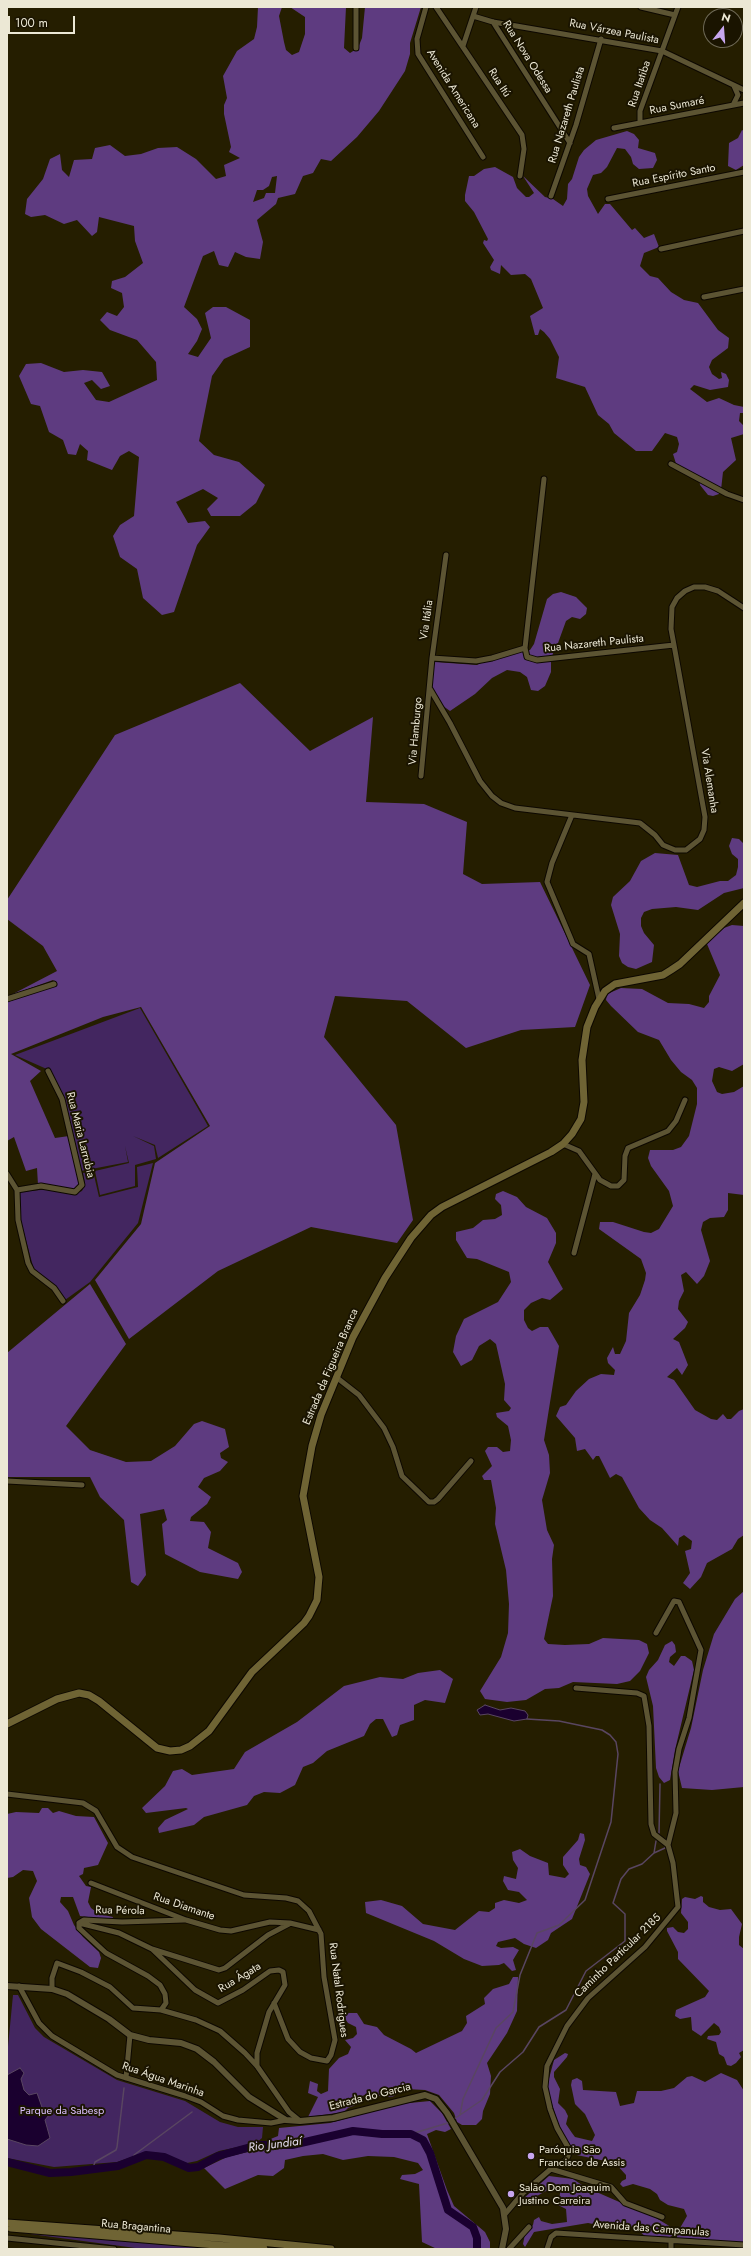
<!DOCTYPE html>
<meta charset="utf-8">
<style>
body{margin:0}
#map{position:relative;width:751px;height:2256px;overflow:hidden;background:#251e00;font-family:Jost,sans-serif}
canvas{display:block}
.frame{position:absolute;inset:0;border:8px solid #ece8d5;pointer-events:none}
.north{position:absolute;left:703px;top:8px;width:40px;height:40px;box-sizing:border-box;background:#1a1400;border:1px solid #6e6955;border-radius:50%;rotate:17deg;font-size:11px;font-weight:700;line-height:16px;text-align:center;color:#ece8d5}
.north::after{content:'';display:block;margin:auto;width:14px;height:18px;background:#c7a6ef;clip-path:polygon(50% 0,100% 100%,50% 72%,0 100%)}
.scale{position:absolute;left:8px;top:16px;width:67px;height:18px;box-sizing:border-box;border:2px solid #ece8d5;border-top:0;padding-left:5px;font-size:12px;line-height:14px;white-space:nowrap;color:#ece8d5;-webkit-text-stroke:3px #1a1400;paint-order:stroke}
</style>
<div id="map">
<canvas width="751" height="2256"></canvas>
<div class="frame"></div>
<div class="north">N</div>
<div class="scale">100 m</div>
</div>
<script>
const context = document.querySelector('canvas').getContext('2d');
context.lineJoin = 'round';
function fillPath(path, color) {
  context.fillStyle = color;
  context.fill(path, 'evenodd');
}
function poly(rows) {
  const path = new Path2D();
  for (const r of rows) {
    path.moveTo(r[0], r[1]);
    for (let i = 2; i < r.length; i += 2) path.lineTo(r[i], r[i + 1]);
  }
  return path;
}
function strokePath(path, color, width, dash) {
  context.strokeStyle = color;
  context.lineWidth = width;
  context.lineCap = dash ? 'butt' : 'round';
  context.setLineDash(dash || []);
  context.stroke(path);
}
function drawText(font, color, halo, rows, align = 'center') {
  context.font = font + ' Jost,sans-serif';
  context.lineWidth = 4;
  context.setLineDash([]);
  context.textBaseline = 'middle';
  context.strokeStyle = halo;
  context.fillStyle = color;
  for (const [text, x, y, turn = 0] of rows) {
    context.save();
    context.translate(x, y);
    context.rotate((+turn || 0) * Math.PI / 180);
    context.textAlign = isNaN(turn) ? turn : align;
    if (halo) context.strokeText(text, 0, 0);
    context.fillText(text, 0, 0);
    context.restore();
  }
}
fillPath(poly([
 [140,1008,208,1126,158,1158,155,1145,133,1136,154,1146,156,1159,135,1165,135,1186,100,1195,95,1171,129,1163,125,1146,133,1136,125,1146,128,1162,81,1171,62,1097,49,1070,15,1055],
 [153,1163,138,1223,90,1282,65,1300,34,1270,20,1218,19,1192,51,1189,74,1194,82,1191,85,1184,83,1173,93,1171,99,1197,138,1187,137,1167],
 [13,1995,18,1995,35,2028,44,2037,117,2080,185,2101,220,2122,238,2127,263,2127,262,2138,256,2143,219,2151,197,2161,187,2163,160,2153,147,2152,117,2162,54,2167,7,2158,7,2057],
 [8,2231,207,2248,231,2249,143,2249]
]), '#432660');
fillPath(poly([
 [258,7,282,7,279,16,284,42,286,50,292,55,299,52,305,34,305,17,290,7,346,7,344,48,350,53,358,48,362,38,365,7,421,7,410,43,410,54,405,71,379,111,357,137,331,161,321,159,313,173,303,176,295,194,278,198,276,204,257,220,263,242,260,259,246,257,235,252,228,267,219,265,214,251,203,256,184,307,197,319,202,329,197,341,188,354,198,357,211,338,205,313,213,307,226,307,250,320,250,347,224,359,212,376,199,441,214,455,239,462,265,485,256,503,240,516,211,516,207,509,218,498,203,489,176,502,188,523,205,521,210,527,197,545,174,612,162,615,143,598,137,569,120,557,113,536,120,525,134,516,139,457,129,451,120,456,112,470,87,460,88,451,80,444,76,455,68,454,63,440,49,432,40,406,31,404,19,376,26,364,41,363,64,372,83,370,102,372,110,386,101,389,92,380,84,383,96,400,109,402,157,380,156,362,137,340,110,330,100,320,107,312,117,316,124,307,122,293,111,288,112,281,125,277,143,263,135,241,134,226,99,217,97,232,92,236,77,220,64,224,45,215,31,217,25,214,27,199,43,179,50,159,60,154,62,170,69,177,74,160,92,159,95,148,110,145,125,156,141,154,158,148,177,147,196,159,216,179,226,176,224,165,240,158,229,152,231,147,224,114,224,105,227,98,223,76,237,51,254,39,257,27],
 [277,176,275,193,266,193,264,198,253,202,257,190,263,190,269,186,272,177],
 [742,130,744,131,744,165,736,170,728,166,729,143,738,138],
 [627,131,634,134,639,140,638,148,655,153,657,160,653,168,639,169,633,164,631,157,625,149,617,148,607,167,601,173,593,175,587,189,588,196,598,214,605,204,610,204,632,230,635,228,644,238,654,234,659,247,644,253,640,266,650,276,658,278,671,292,684,300,698,303,718,330,729,338,728,348,712,360,709,367,712,374,719,379,722,378,721,372,726,374,729,380,728,387,710,390,694,385,690,389,707,402,719,398,734,405,744,407,744,413,740,413,739,421,744,426,744,434,731,438,736,460,723,472,721,490,719,494,713,496,708,495,700,485,699,478,678,470,673,454,677,452,679,444,677,437,665,433,652,451,636,451,614,433,609,424,598,415,585,387,556,378,559,357,550,339,544,332,540,329,538,335,535,335,530,316,543,308,531,279,525,274,511,275,501,265,500,274,491,270,490,267,494,260,483,243,484,240,487,241,488,239,474,212,465,201,465,195,469,176,474,176,484,169,495,167,513,177,517,188,526,197,529,197,534,193,523,176,545,197,553,199,563,206,567,199,568,184,572,179,579,157,584,150,596,140],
 [561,592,576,597,587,608,586,614,580,619,572,617,566,621,558,643,551,658,551,672,545,686,538,691,531,690,527,677,520,672,507,670,492,678,475,694,450,711,439,703,429,680,435,662,477,665,492,657,530,650,534,644,547,599,553,594],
 [240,683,310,751,373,717,366,802,424,804,467,822,463,874,482,884,540,882,590,985,575,1027,521,1030,466,1048,407,1001,335,996,324,1037,396,1125,413,1220,397,1243,311,1227,218,1271,129,1339,95,1280,141,1224,155,1163,210,1126,141,1007,103,1017,11,1054,41,1071,30,1081,55,1138,69,1136,81,1185,73,1190,38,1185,37,1168,26,1171,14,1137,7,1141,7,1002,55,985,56,983,53,980,11,995,57,971,43,946,7,919,7,900,115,735],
 [732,838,739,839,744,844,744,888,724,893,698,910,676,907,652,909,644,912,641,918,641,926,644,933,654,945,652,962,636,969,628,967,622,963,619,956,620,934,611,905,613,897,630,881,641,861,655,853,678,855,689,885,697,887,720,881,728,881,736,875,738,867,738,859,732,854,729,846],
 [732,925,744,926,744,1064,732,1071,719,1067,714,1069,712,1081,717,1092,722,1094,734,1092,744,1086,744,1195,728,1193,728,1210,724,1217,710,1218,703,1222,701,1230,710,1261,704,1276,697,1284,686,1272,681,1275,684,1291,679,1301,678,1309,688,1322,685,1328,673,1339,679,1342,688,1365,682,1375,677,1368,667,1377,674,1380,695,1410,711,1419,717,1420,723,1414,727,1419,731,1419,739,1411,744,1409,744,1535,738,1539,732,1549,707,1563,701,1577,690,1589,683,1583,690,1573,685,1551,691,1549,692,1541,684,1535,679,1538,678,1546,662,1528,650,1520,639,1508,622,1477,616,1474,610,1478,599,1456,596,1456,593,1460,585,1449,577,1451,575,1438,556,1416,560,1407,566,1405,576,1391,589,1379,601,1374,614,1375,615,1370,608,1363,607,1358,613,1347,615,1354,620,1354,626,1341,629,1313,640,1295,645,1280,646,1273,641,1259,599,1229,600,1222,613,1222,644,1232,651,1233,659,1229,673,1206,669,1191,651,1166,648,1158,650,1150,673,1150,681,1147,689,1136,697,1104,697,1088,692,1080,681,1072,671,1060,659,1040,638,1032,611,1006,606,1000,607,994,621,988,642,989,668,1003,689,1004,704,1008,709,1002,709,996,720,975,707,944,710,939,724,928],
 [503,1191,517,1197,526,1207,547,1218,556,1233,556,1243,548,1262,563,1289,550,1300,542,1298,531,1303,524,1310,524,1320,528,1328,532,1331,540,1327,548,1327,559,1346,544,1440,549,1455,550,1473,542,1500,547,1530,554,1545,552,1559,553,1596,544,1639,548,1644,565,1645,589,1644,603,1638,639,1640,647,1644,649,1653,640,1671,630,1681,617,1684,573,1682,559,1688,545,1689,526,1700,507,1702,485,1699,480,1691,501,1657,508,1633,509,1604,506,1570,495,1524,496,1508,491,1480,484,1480,482,1476,492,1466,485,1451,488,1447,497,1447,503,1452,510,1451,511,1440,508,1426,497,1417,496,1413,509,1411,511,1408,504,1400,505,1384,496,1344,490,1339,479,1346,472,1360,461,1366,453,1352,456,1336,464,1319,498,1302,511,1282,509,1272,477,1259,467,1258,456,1240,456,1232,473,1228,483,1220,495,1219,502,1215,501,1205,495,1199,496,1194],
 [90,1284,126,1344,66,1426,90,1450,126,1462,151,1461,175,1446,194,1424,202,1421,225,1429,229,1447,220,1453,221,1458,228,1462,220,1471,204,1478,198,1487,211,1497,207,1504,191,1517,190,1521,204,1522,211,1532,208,1548,238,1563,242,1572,238,1579,200,1572,165,1554,162,1524,167,1520,164,1509,140,1514,146,1575,138,1586,131,1582,124,1520,100,1497,90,1477,7,1477,7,1353],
 [744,1591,744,1787,712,1790,682,1788,678,1771,691,1728,703,1670,714,1634,735,1599],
 [672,1641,675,1645,676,1652,670,1657,669,1662,674,1666,681,1656,685,1656,692,1661,694,1670,675,1750,670,1780,664,1783,659,1777,656,1768,653,1706,646,1677,649,1670,658,1660,665,1645],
 [440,1670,453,1679,445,1703,425,1700,414,1705,414,1720,400,1725,397,1735,392,1737,383,1719,376,1719,370,1724,364,1736,327,1751,313,1763,303,1767,295,1785,280,1793,264,1792,254,1796,247,1805,204,1817,194,1825,159,1833,158,1828,165,1820,188,1809,186,1808,146,1813,142,1808,165,1786,173,1771,182,1769,192,1775,234,1769,245,1752,297,1722,344,1686,380,1677,403,1679,418,1673],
 [42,1808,48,1808,53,1813,59,1811,76,1816,94,1817,108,1843,98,1865,84,1868,83,1874,79,1876,86,1886,91,1887,88,1902,91,1908,99,1914,113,1917,112,1920,80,1916,73,1897,61,1897,60,1902,68,1911,74,1925,83,1937,99,1952,101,1958,98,1968,90,1967,41,1929,32,1917,29,1898,37,1881,33,1871,23,1870,13,1877,7,1878,7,1814,16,1812,39,1813],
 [580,1833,584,1834,585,1840,579,1859,580,1865,586,1867,590,1874,572,1919,551,1933,548,1940,536,1948,524,1944,515,1938,498,1942,496,1946,501,1948,513,1947,519,1950,513,1960,516,1970,512,1971,504,1963,499,1965,482,1966,464,1959,434,1941,366,1913,365,1902,381,1900,402,1906,423,1924,455,1930,479,1911,489,1912,495,1908,495,1903,504,1900,519,1903,527,1900,519,1892,508,1890,503,1881,504,1876,516,1879,518,1868,513,1860,512,1852,520,1849,530,1856,548,1863,549,1875,565,1878,569,1874,563,1865,563,1857,578,1840],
 [701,1896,703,1897,703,1902,709,1907,720,1910,731,1909,742,1924,739,1937,739,1945,744,1949,744,2050,739,2053,741,2057,736,2063,731,2066,727,2065,724,2057,719,2054,716,2042,707,2039,708,2036,719,2035,721,2032,719,2027,714,2023,701,2036,692,2030,691,2017,680,2019,675,2016,676,2010,705,1997,709,1991,678,1959,678,1952,667,1931,667,1928,673,1927,678,1932,684,1933,688,1929,688,1922,681,1913,682,1899,685,1897,695,1899],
 [513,1977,518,1977,517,2011,507,2033,487,2063,491,2076,490,2094,483,2111,482,2119,476,2125,462,2125,457,2122,454,2113,439,2095,425,2090,406,2089,392,2097,365,2095,355,2098,355,2101,358,2104,348,2108,344,2112,308,2117,318,2097,308,2093,310,2081,318,2084,317,2091,321,2094,328,2091,329,2069,339,2058,348,2054,351,2047,345,2040,353,2038,357,2034,356,2027,348,2023,343,2016,349,2013,357,2013,364,2024,377,2027,384,2035,411,2049,416,2053,462,2031,467,2023,466,2016,485,2004,484,1998,493,1989,509,1984],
 [565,2053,568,2054,567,2057,554,2072,554,2077,560,2089,558,2103,565,2110,568,2116,566,2124,572,2133,575,2137,592,2141,595,2135,585,2114,575,2104,571,2085,572,2080,577,2078,582,2081,583,2090,616,2092,620,2106,634,2103,637,2091,661,2091,674,2088,687,2077,692,2076,705,2082,721,2073,737,2080,744,2091,744,2243,677,2238,676,2235,687,2216,684,2209,668,2205,660,2200,657,2194,650,2189,633,2184,623,2187,620,2184,622,2181,626,2179,626,2175,615,2163,572,2154,559,2127,552,2104,550,2104,547,2086,554,2060],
 [430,2101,442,2113,451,2129,445,2132,436,2130,427,2134,447,2190,454,2206,485,2232,490,2242,490,2249,437,2249,422,2242,419,2184,400,2179,402,2175,415,2174,423,2170,418,2163,394,2157,368,2156,343,2160,323,2154,303,2156,285,2160,284,2168,273,2176,258,2175,225,2189,204,2168,227,2157,256,2150,283,2147,268,2140,278,2136,279,2128,330,2123,399,2104],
 [549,2176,573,2179,585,2187,656,2218,671,2227,673,2235,670,2237,658,2236,651,2241,633,2226,628,2228,615,2228,588,2223,534,2232,525,2247,523,2244,525,2234,533,2225,534,2220,539,2217,541,2221,552,2224,567,2222,566,2209,558,2205,561,2188,555,2186,526,2202,523,2199]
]), '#5e3b80');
const water = poly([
 [485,1705,500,1710,511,1708,525,1711,528,1715,527,1719,514,1721,488,1714,480,1715,477,1710,485,1705],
 [20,2068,24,2073,21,2079,24,2090,29,2095,37,2093,44,2113,49,2115,45,2120,50,2138,38,2146,26,2145,7,2139,7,2075,20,2068]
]);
fillPath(water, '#1a002f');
strokePath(water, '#594661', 1);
strokePath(poly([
 [659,1833,660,1784],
 [654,1853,656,1841],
 [460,2115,463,2099,496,2028,513,2012,520,1975,537,1933,559,1925,585,1900,611,1822,618,1754,616,1742,610,1735,602,1730,559,1721,527,1719],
 [454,2119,482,2100,500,2072,523,2052,539,2027,566,2010,586,1971,625,1941,625,1914,613,1903,621,1879,629,1869,642,1864,654,1853,665,1848],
 [411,2134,451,2122],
 [132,2162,134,2155,192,2112],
 [93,2168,95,2162,116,2150,117,2147,124,2088]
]), '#594661', 1.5);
strokePath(poly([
 [7,2162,50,2173,71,2172,118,2166,146,2155,164,2157,189,2168,198,2167,218,2156,258,2145,292,2145,353,2131,382,2134,411,2134,423,2140,430,2153,448,2210,473,2227,477,2238,477,2249]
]), '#1a002f', 8);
const minor = poly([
 [426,7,417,39,418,54,483,157],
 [436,7,522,135,524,149,520,176],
 [641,7,675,15],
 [473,16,493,22,662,51,744,90],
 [493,22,570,143],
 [463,46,476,7],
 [356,48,356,7],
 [733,105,738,95,734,86],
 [640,123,640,111,678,7],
 [614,128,744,103],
 [551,196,576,125,601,39],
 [608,199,744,172],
 [661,249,744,231],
 [704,297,744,289],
 [671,464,727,494,744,500],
 [544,479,525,648,527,657,537,660,674,645],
 [432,658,476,661,492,658,525,648],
 [430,689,450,723,480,781,492,796,501,803,515,808,640,823,655,835,663,845,675,850,686,850,700,839,704,830,705,817,674,645,671,629,672,607,677,598,685,591,694,587,705,587,718,591,744,608],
 [421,776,432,658,446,555],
 [572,815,552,863,547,882,571,939,573,944,589,954,599,999],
 [7,999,54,984],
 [563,1144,579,1151,600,1180,611,1186,618,1186,624,1180,625,1156,628,1148,668,1131,676,1121,685,1100],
 [7,1174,17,1190,18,1220,28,1263,32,1271,54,1288,63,1301],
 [17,1190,41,1186,75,1192,82,1185,62,1099,48,1071],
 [574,1253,595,1174],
 [336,1377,359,1395,384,1428,393,1447,402,1476,429,1502,434,1502,438,1499,471,1461],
 [7,1481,82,1485],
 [576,1688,637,1693,644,1696,649,1726,651,1824,654,1834,668,1845],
 [7,1794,83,1803,96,1811,117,1847,132,1857,244,1895,286,1898,298,1901,309,1911,321,1934,324,1977,335,2040,331,2055,327,2061,311,2058,300,2052,288,2039,274,2003],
 [91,1883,186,1920,220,1930,231,1931,270,1922,290,1923,319,1930],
 [79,1923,119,1933,152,1949,219,1970,225,1968,268,1935,289,1924],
 [79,1923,79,1928,106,1953,148,1976,160,1985,165,1994,166,2003,161,2010],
 [79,1923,84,1920,122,1922,184,1920],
 [152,1949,195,1990,218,2003,243,1990,270,1971,279,1970,283,1972,285,1985,269,2012,257,2053,257,2066],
 [19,1986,39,2023,52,2036,117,2075,185,2096,201,2102,223,2116,238,2120,271,2123,286,2120],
 [52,1989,52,1978,57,1963,81,1972,110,1987,133,2008,161,2010,196,2020,220,2031,245,2053,257,2066,289,2112,300,2121],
 [126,2078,130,2035],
 [551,2169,611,2187,625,2203,662,2217],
 [505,2214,523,2193,552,2168,566,2160,568,2156,569,2149,557,2128,550,2109,545,2087,547,2066,567,2026,588,1998,645,1947,678,1907,673,1863,668,1845,676,1813,675,1772,679,1749,689,1718,701,1650,679,1602,674,1601,656,1633],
 [7,2238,114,2249],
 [509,2249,529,2227],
 [547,2249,551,2237,556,2233,744,2245],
 [671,2249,671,2241]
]);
const tertiary = poly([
 [7,1986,52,1989,67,1994,109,2019,130,2035,149,2040,181,2043,197,2049,214,2062,249,2097,286,2120,300,2121,333,2118,425,2095,436,2099,447,2113,503,2208,506,2229,502,2249]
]);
const secondary = poly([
 [7,1724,57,1699,79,1693,89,1695,99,1701,157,1748,170,1751,181,1750,190,1746,209,1731,252,1672,304,1623,309,1616,317,1600,319,1577,303,1496,312,1446,321,1415,353,1337,385,1278,411,1238,431,1215,442,1207,551,1152,563,1144,572,1134,581,1119,584,1102,582,1060,587,1027,595,1007,605,991,615,984,663,975,671,970,680,964,744,903],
 [7,2223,219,2238,331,2249],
 [11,2228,264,2249]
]);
strokePath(minor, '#0d0800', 7);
strokePath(tertiary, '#0d0800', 8);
strokePath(secondary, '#0d0800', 9);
strokePath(minor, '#5c5433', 5);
strokePath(tertiary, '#5c5433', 6);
strokePath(secondary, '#6f6434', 7);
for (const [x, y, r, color] of [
 [531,2156,4,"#c7a6ef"],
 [511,2194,4,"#c7a6ef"]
]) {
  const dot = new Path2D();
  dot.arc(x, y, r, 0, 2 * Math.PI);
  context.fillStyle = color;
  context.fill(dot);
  strokePath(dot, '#1a1400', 1.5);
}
drawText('11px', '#ece8d5', '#1a1400', [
 ["Rua Várzea Paulista",614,32,11],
 ["Rua Nova Odessa",527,57,58],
 ["Rua Itú",499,83,57],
 ["Rua Itatiba",640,84,-71],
 ["Avenida Americana",453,89,58],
 ["Rua Sumaré",677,106,-11],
 ["Rua Nazareth Paulista",567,115,-73],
 ["Rua Espírito Santo",674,176,-11],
 ["Via Itália",427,620,-82],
 ["Rua Nazareth Paulista",594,644,-6],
 ["Via Hamburgo",416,731,-85],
 ["Via Alemanha",709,781,81],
 ["Rua Maria Larrubia",80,1135,76],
 ["Estrada da Figueira Branca",331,1367,-67],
 ["Rua Diamante",184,1907,19],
 ["Rua Pérola",120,1911,1],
 ["Caminho Particular 2185",618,1956,-44],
 ["Rua Ágata",240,1978,-31],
 ["Rua Natal Rodrigues",338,1990,83],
 ["Rua Água Marinha",163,2080,19],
 ["Estrada do Garcia",370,2097,-14],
 ["Rua Bragantina",136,2227,5],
 ["Avenida das Campanulas",651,2229,4]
]);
drawText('11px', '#d9befb', '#1a1400', [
 ["Parque da Sabesp",62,2111]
]);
drawText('11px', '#ece8d5', '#1a1400', [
 ["Paróquia São",539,2150],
 ["Francisco de Assis",539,2163],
 ["Salão Dom Joaquim",519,2188],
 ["Justino Carreira",519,2201]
], 'left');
drawText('italic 12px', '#e9e0f4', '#1a1400', [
 ["Rio Jundiaí",275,2145,-7]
]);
</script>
